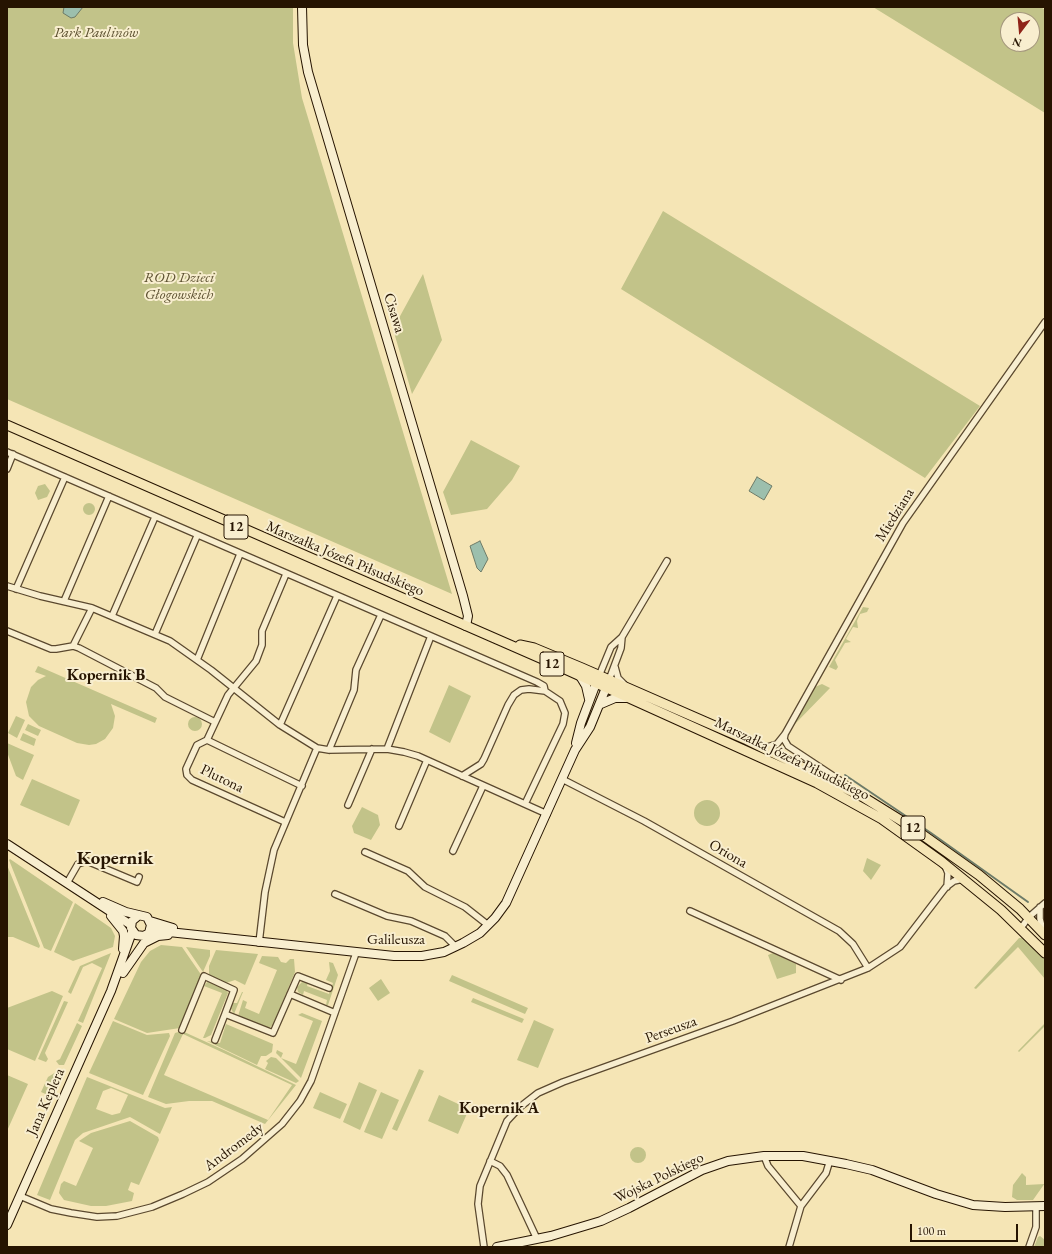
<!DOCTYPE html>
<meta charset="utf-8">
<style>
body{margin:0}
#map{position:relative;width:1052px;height:1254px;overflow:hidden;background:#f5e5b5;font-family:"EB Garamond",serif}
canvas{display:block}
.frame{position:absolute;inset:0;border:8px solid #261401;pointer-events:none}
.north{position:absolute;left:1000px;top:12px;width:40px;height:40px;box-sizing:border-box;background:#f8eecf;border:1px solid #a4977d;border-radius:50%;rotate:196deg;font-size:11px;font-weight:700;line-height:16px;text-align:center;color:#261401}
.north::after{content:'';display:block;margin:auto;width:14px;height:18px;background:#8f2418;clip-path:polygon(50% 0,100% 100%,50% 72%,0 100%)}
.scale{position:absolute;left:910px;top:1224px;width:108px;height:18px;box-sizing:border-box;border:2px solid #261401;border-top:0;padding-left:5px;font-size:12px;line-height:14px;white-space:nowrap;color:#261401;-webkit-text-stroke:3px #f8eecf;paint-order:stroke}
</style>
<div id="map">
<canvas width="1052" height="1254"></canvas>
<div class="frame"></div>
<div class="north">N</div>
<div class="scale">100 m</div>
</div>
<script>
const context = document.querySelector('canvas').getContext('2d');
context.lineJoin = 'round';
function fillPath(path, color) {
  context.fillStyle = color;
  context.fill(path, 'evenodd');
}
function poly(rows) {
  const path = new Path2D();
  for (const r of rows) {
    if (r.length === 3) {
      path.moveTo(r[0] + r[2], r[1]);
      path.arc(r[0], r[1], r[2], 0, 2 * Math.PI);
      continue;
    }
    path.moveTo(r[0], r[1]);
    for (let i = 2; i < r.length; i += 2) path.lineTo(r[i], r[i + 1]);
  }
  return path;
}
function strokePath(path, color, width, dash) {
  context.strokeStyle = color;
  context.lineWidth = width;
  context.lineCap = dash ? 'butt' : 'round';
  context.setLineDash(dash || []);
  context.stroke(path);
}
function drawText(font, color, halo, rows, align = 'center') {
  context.font = font + ' "EB Garamond",serif';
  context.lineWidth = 4;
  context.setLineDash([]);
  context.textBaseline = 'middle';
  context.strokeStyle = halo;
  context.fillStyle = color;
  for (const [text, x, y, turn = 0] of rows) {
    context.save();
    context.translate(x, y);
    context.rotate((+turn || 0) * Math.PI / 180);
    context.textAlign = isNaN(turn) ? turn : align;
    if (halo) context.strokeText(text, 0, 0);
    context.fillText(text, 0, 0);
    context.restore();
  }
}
fillPath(poly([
 [7,7,293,7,293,43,302,98,452,594,7,399],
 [873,7,1041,7,1045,10,1045,113],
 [1008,20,1032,20,1032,44,1008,44],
 [663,211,980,406,925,478,621,289],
 [423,274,442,340,412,394,393,329],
 [471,440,520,466,512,480,487,509,451,515,443,492],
 [45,484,50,491,47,497,38,500,35,493,38,486],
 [89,509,6],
 [863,607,869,608,867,612,860,614,857,621,858,628,853,627,846,639,851,642,845,643,835,660,838,667,836,670,829,667],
 [38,666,157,718,155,723,111,704,115,716,113,728,105,739,96,744,89,745,77,743,39,726,29,716,26,702,31,687,38,680,46,676,35,672],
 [822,684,830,688,793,726,815,687],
 [449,685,471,696,450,743,429,732],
 [16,716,25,720,17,738,8,733],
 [195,724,7],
 [28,724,41,730,38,736,25,730],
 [23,733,36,739,34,746,20,740],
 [7,743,34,755,23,780,16,776,7,752],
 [32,779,80,800,69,826,20,805],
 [707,813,13],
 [362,807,378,815,380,825,371,840,354,833,352,826],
 [867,858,881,865,871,880,863,871],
 [10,859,73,902,51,951,44,948,9,860],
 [7,865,40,946,39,948,13,937,7,937],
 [75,903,111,928,115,936,113,947,73,961,54,952],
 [1019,938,1026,938,1045,957,1045,979,1018,947,976,989,974,988],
 [161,945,182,947,202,976,180,1028,147,1033,114,1019,141,962,150,951],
 [186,947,210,950,210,956,203,972],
 [216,950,258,954,245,985,235,980,226,983,209,975,209,966],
 [111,953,83,1023,78,1021,102,968,92,963,83,967,71,994,68,992,80,966],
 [773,953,796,964,796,973,777,979,768,955],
 [262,956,278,957,281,962,286,963,290,959,294,959,295,972,273,1025,269,1028,238,1016,243,1000,247,1002,245,1008,259,1014,277,970,259,963],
 [329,962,333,963,338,975,328,1005,326,1005,327,1000,304,991,303,995,298,992,297,987,302,982,308,983,307,986,329,994,333,983,326,980,330,971],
 [452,975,528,1008,525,1014,449,981],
 [381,979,390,993,378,1001,369,988],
 [208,981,226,989,228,993,211,1035,205,1038,203,1038,222,993,204,986],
 [52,991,63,996,35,1061,7,1049,7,1008],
 [242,992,243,992,234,1014,230,1007,232,1003,237,1003],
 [473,998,524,1019,522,1023,471,1002],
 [64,1001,68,1002,45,1053,48,1059,46,1062,38,1059],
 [302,1013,322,1021,301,1078,276,1053,277,1050,283,1053,281,1058,296,1064,313,1021,298,1015],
 [534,1020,554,1029,538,1068,517,1060],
 [113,1021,147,1035,169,1033,170,1036,143,1095,89,1073],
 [77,1023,82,1026,64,1065,59,1065,56,1061,60,1059],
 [1045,1023,1045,1026,1019,1052,1018,1051],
 [226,1024,273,1044,272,1052,266,1056,261,1056,257,1065,207,1041,220,1043],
 [182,1031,224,1050,296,1085,265,1124,212,1101,189,1101,166,1104,148,1097,175,1033],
 [183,1034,292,1085,268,1120,164,1075],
 [271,1057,276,1058,299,1081,296,1083,265,1069,268,1063,266,1061],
 [419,1069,424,1071,397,1131,392,1129],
 [56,1072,61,1073,50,1096,41,1092,48,1077],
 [7,1075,28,1084,7,1131],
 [87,1077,165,1108,172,1107,160,1134,130,1117,83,1133,75,1140,50,1200,37,1195],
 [111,1088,128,1095,120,1113,112,1115,96,1109,103,1091],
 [359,1082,377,1090,360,1130,343,1122],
 [320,1092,347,1104,340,1119,313,1108],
 [381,1092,399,1100,382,1139,364,1132],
 [439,1095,469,1109,458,1134,428,1121],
 [130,1121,158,1137,159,1140,139,1185,131,1182,128,1190,134,1193,132,1201,106,1206,91,1206,64,1200,59,1193,61,1184,64,1181,76,1186,93,1148,79,1141,91,1133],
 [638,1155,8],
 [1022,1173,1026,1177,1026,1185,1044,1184,1045,1183,1033,1200,1017,1200,1012,1197,1013,1185],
 [1040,1236,1045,1240,1045,1247,1034,1247,1038,1237]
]), '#c2c389');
const water = poly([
 [64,7,83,7,75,17,71,18,63,13,64,7],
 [757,477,772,486,764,500,749,491,757,477],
 [480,541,488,559,481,572,477,568,470,546,480,541]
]);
fillPath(water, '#9cbfad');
strokePath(water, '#6d7b68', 1);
strokePath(poly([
 [845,775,931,833,1028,902]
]), '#6d7b68', 2);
const street = poly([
 [7,452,537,682,544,686,545,691],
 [7,469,13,454],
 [7,586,40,596,92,608,170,641,211,670,280,725,317,748,329,750,387,749,404,752,418,756,547,814],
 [16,589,65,477],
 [64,601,109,496],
 [112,616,155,517],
 [7,631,51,649,56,649,73,646,79,648,156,688,165,697,215,722],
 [155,634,197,536],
 [73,646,92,608],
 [197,660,240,554],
 [615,667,618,678,624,684],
 [599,676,611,647,622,637,667,561],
 [609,680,621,648,622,637],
 [280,725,337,596],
 [785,734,784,739,788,746,847,785],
 [207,740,302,786],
 [764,748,777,744,785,734,903,523,1045,322],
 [387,749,431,636],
 [329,750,354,690,356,670,381,615],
 [462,776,481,764,484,759,508,705,514,695,521,690,529,689,545,691,560,701,565,713,563,724,525,804],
 [562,779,644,821,839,931,853,944,868,968],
 [348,805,372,749],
 [285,822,192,780,187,775,186,769,197,745,207,740,228,695,256,661,262,645,262,631,286,574],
 [399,826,427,760],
 [453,851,483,786],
 [365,852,408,871,425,887,465,907,488,925],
 [945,866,948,873,947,887],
 [67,883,78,864,87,861,137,882,139,877],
 [335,894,387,916,411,921,445,936,456,947],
 [1040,907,1040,919,1043,930],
 [690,911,841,980],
 [1021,928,1029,917,1045,903],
 [259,943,265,892,274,850,317,748],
 [290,994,335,1013],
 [182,1030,204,976,234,990,225,1014,273,1033,298,976,329,988],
 [215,1040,225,1014],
 [764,1156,768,1166,801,1206],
 [490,1161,500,1166,507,1175,537,1239],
 [20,1196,51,1209,71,1213,97,1217,117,1216,152,1207,183,1194,208,1182,242,1159,282,1124,300,1101,311,1081,356,953],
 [484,1247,478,1204,480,1186,507,1121,520,1107,538,1093,563,1082,733,1021,868,968,900,947,946,887,954,881,963,879],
 [789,1247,801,1206,826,1173,830,1160],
 [1029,1247,1036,1227,1036,1206]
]);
const secondary = poly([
 [302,7,303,45,308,72,463,596,468,616,466,626],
 [580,676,586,686,589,699],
 [601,704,615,698,626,698],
 [576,743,581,723,598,678],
 [7,844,131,925],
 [103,902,126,912,147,917,151,925,149,933,144,936,136,935,131,928,132,921,138,916],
 [111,916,123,931,124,936,123,949],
 [150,921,173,928],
 [150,930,394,956,422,956,444,952,463,943,480,933,495,918,506,903,575,750,590,727,608,683],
 [123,973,144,943,158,936,168,935],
 [7,1225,111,991,132,932],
 [497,1247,551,1236,601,1221,629,1208,702,1170,728,1161,764,1156,803,1156,846,1164,872,1170,936,1194,973,1205,1005,1207,1045,1206]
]);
const primary = poly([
 [7,425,556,665,817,783,882,819,942,862,1001,910,1045,953],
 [520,645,534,648,582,668,747,740,863,797,913,828,979,875,1020,909,1045,935]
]);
strokePath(street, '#5a482e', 8);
strokePath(secondary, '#261401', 10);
strokePath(primary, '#261401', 11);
strokePath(street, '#f8eecf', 5.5);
strokePath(secondary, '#f8eecf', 8);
strokePath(primary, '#f5e5b5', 9);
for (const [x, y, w] of [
 [236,527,24],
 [552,664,24],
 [913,828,24]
]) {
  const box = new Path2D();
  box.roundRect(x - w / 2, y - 12, w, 24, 3);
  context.fillStyle = '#f8eecf';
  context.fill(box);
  strokePath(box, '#261401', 1);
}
drawText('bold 14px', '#261401', null, [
 ["12",236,527],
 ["12",552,664],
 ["12",913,828]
]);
drawText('italic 15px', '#5d5131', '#f8eecf', [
 ["Park Paulinów",96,33],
 ["ROD Dzieci",179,278],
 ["Głogowskich",179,295]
]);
drawText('15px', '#261401', '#f8eecf', [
 ["Cisawa",394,313,73],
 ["Miedziana",895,515,-58],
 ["Marszałka Józefa Piłsudskiego",345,559,23],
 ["Marszałka Józefa Piłsudskiego",792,759,26],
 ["Plutona",222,779,26],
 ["Oriona",728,854,30],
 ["Galileusza",396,940],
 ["Perseusza",671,1030,-20],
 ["Jana Keplera",46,1102,-66],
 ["Andromedy",234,1147,-37],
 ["Wojska Polskiego",659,1178,-26]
]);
drawText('bold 16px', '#261401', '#f8eecf', [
 ["Kopernik B",106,676],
 ["Kopernik A",499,1109]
]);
drawText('bold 19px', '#261401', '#f8eecf', [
 ["Kopernik",115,859]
]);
</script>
